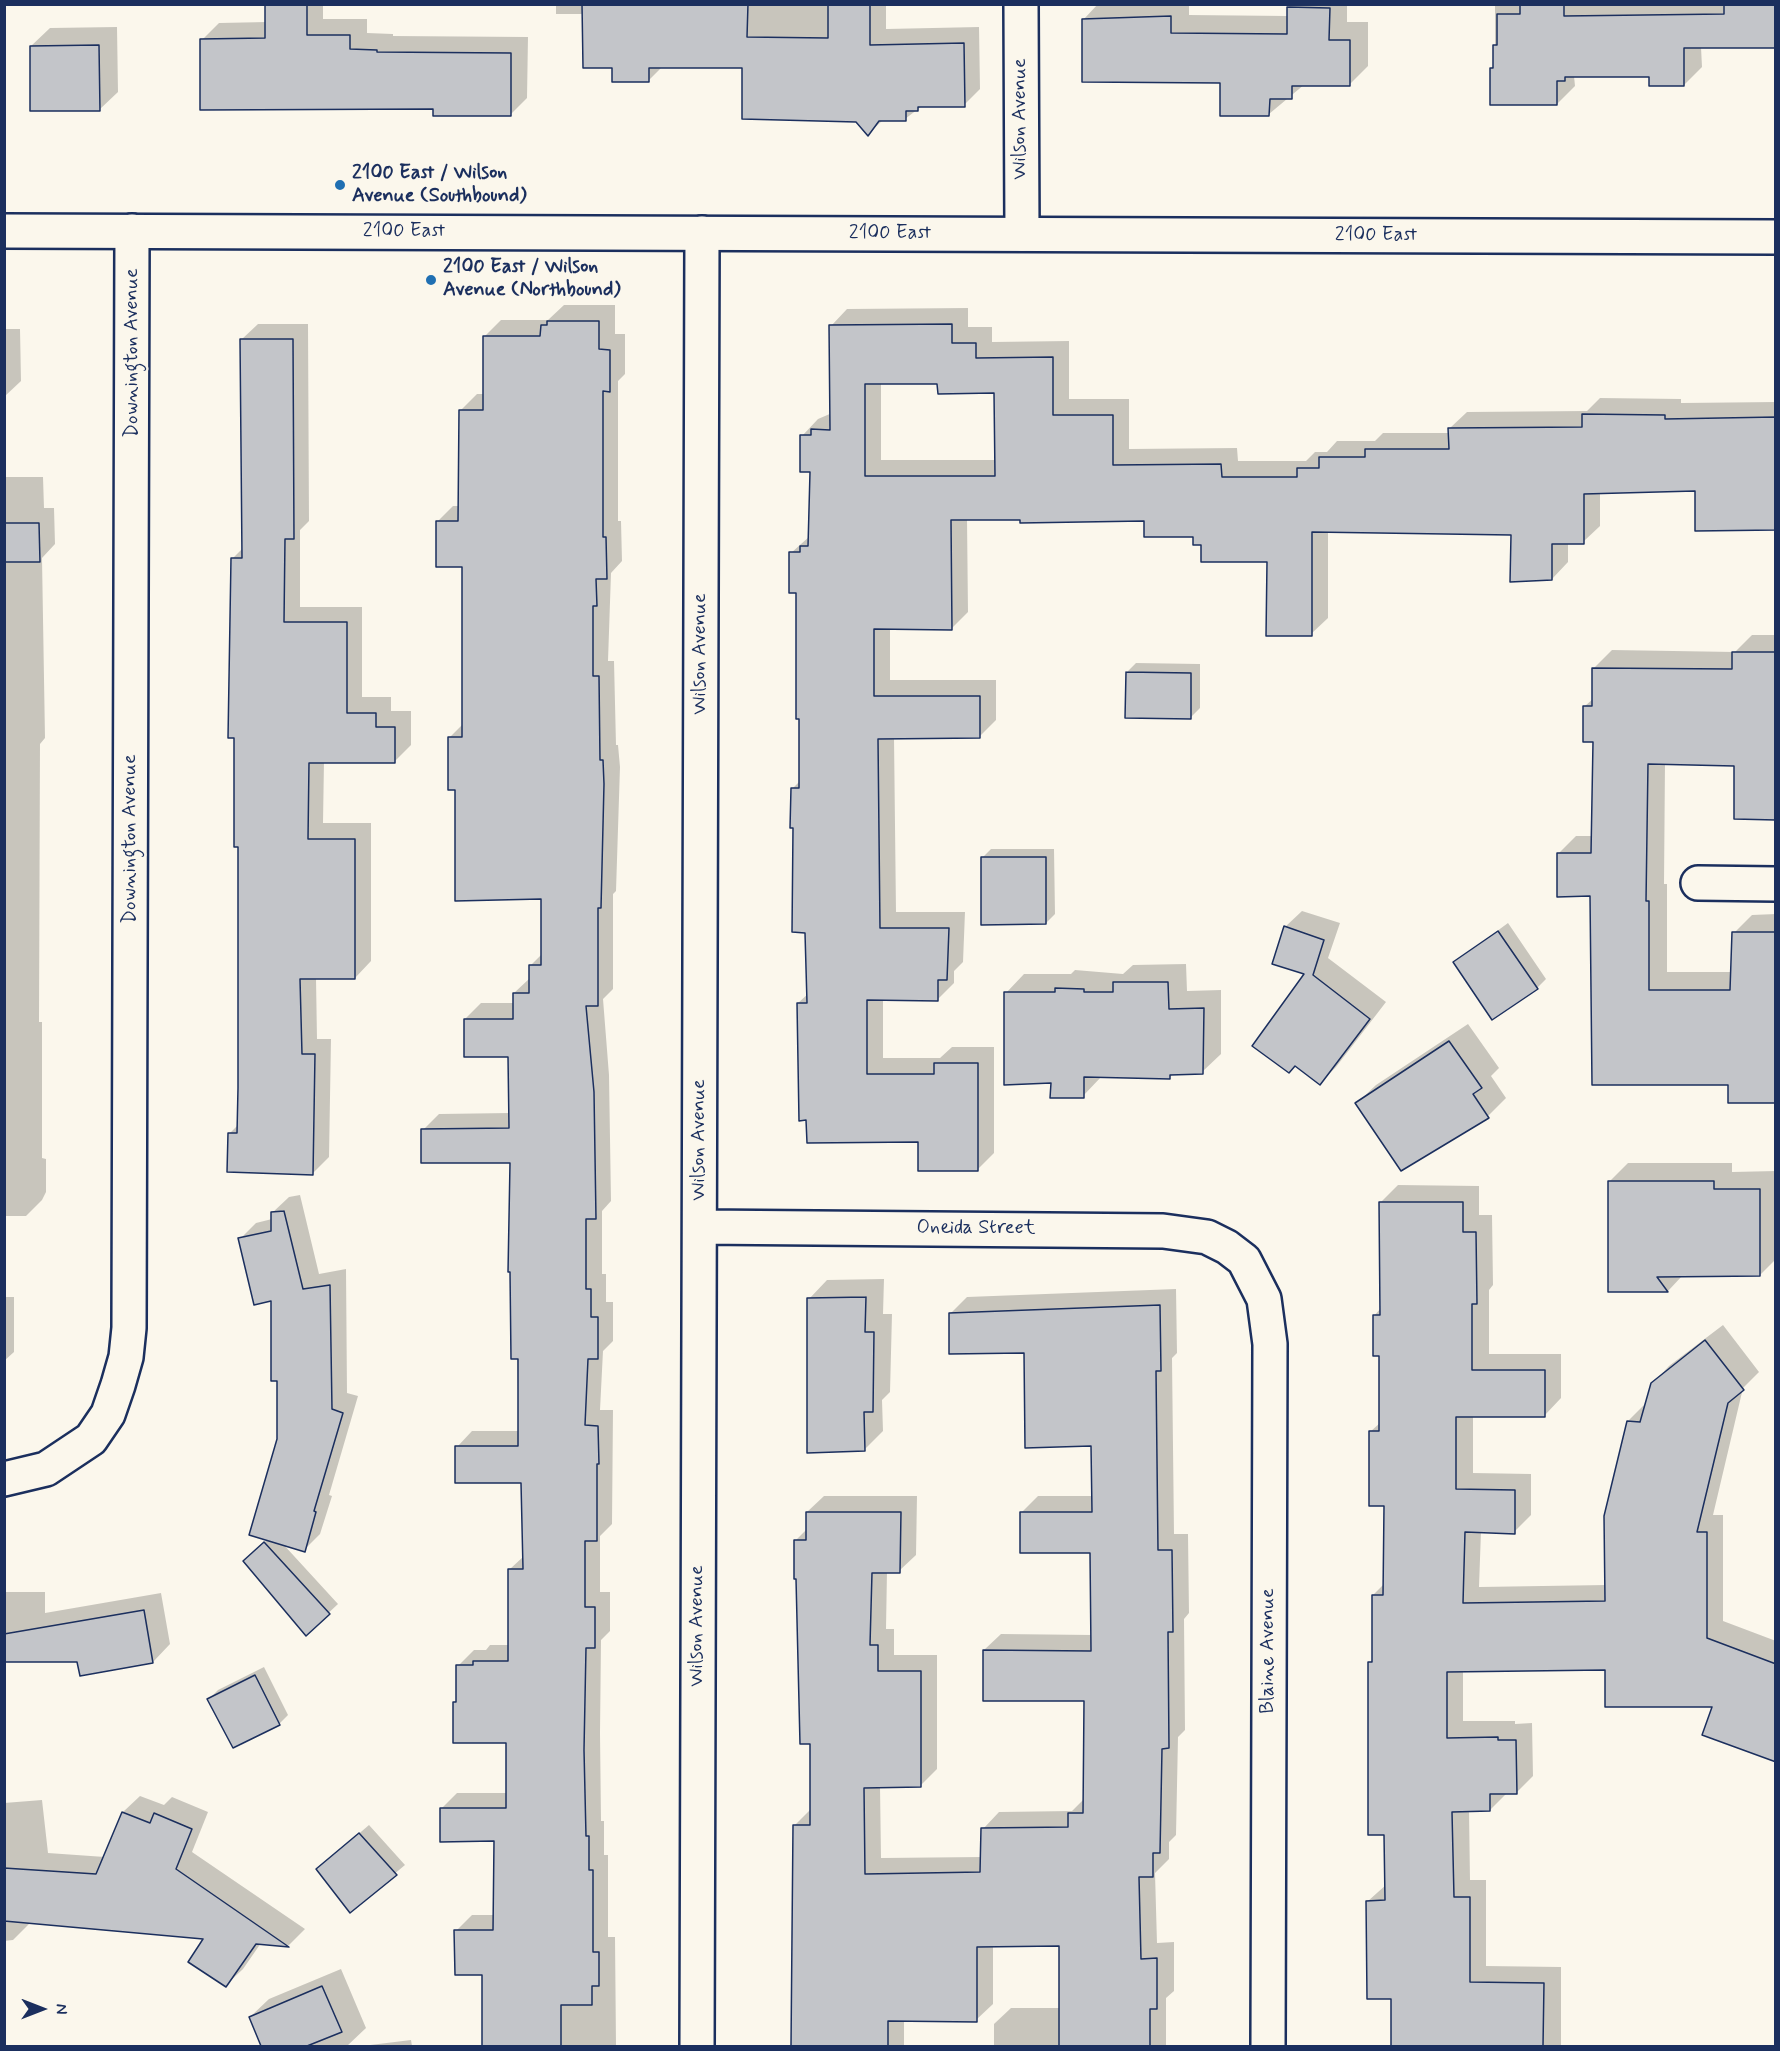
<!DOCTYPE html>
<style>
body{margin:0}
#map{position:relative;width:1780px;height:2051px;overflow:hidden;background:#fbf7ec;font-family:Mynerve,sans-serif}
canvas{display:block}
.frame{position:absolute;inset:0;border:6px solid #1b2f5e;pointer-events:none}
.north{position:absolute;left:12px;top:1979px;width:60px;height:60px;-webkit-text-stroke:4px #fbf7ec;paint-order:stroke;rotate:90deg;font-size:16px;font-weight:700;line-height:24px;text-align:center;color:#1b2f5e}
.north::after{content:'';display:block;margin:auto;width:21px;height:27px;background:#1b2f5e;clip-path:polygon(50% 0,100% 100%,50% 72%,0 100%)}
</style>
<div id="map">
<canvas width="1780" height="2051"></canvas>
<div class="frame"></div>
<div class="north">N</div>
</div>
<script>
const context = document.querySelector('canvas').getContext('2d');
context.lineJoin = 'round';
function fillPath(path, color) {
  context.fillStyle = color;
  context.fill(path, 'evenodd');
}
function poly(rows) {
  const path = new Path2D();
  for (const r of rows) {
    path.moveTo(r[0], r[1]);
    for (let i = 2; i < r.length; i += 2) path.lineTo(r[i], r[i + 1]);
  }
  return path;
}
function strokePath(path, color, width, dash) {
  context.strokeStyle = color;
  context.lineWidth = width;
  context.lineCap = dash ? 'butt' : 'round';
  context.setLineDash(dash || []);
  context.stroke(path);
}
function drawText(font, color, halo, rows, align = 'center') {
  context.font = font + ' Mynerve,sans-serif';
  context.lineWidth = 4.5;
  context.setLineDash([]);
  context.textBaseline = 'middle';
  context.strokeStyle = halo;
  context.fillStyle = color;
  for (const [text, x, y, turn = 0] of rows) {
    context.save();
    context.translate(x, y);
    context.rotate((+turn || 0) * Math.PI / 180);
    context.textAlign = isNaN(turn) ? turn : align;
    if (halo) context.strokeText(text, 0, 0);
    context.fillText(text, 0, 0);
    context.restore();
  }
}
fillPath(poly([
 [267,4,323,4,323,19,367,19,367,33,393,34,393,36,528,37,527,98,510,115,434,107,202,40,219,23,267,22],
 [556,4,886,4,886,29,979,27,980,89,964,105,922,106,905,119,883,120,868,134,856,121,743,67,662,67,649,80,613,66,584,14,556,14],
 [1098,4,1189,4,1189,15,1288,16,1288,8,1291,4,1347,4,1347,22,1368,22,1368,66,1350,84,1305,84,1269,114,1222,81,1083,20],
 [1495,4,1776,4,1701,47,1702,67,1684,85,1651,76,1574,76,1575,86,1557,104,1491,68,1495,65],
 [117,27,118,92,99,110,31,46,50,28],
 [564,305,615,305,615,334,625,334,625,374,618,381,618,521,621,521,622,561,611,573,608,661,614,661,616,745,618,745,620,767,616,891,613,894,613,989,603,999,609,1075,611,1201,602,1211,602,1274,606,1274,606,1302,613,1302,613,1341,603,1351,600,1410,613,1410,612,1524,600,1536,600,1592,610,1592,610,1631,601,1640,600,1733,601,1821,604,1821,604,1855,608,1855,608,1937,615,1937,616,2046,483,2046,483,1973,456,1931,472,1915,495,1915,495,1840,441,1809,457,1793,507,1793,507,1742,454,1702,457,1700,458,1666,474,1650,486,1650,490,1645,510,1645,510,1569,524,1556,523,1482,457,1447,472,1431,519,1431,512,1161,423,1130,439,1114,510,1113,509,1056,465,1019,481,1003,514,1003,514,993,530,978,530,966,542,954,542,898,457,789,449,738,463,724,463,566,437,522,453,506,460,506,461,410,477,394,485,394,485,336,501,320,548,320],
 [968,308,968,327,992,327,992,342,1069,341,1069,399,1129,399,1129,449,1237,448,1238,461,1306,461,1315,452,1327,452,1337,441,1375,441,1383,433,1450,433,1450,428,1467,412,1587,411,1600,398,1681,399,1681,403,1776,402,1776,529,1696,489,1600,492,1600,526,1583,542,1568,542,1568,562,1552,579,1512,534,1328,531,1328,618,1311,634,1268,560,1202,544,1194,536,1145,519,967,519,968,612,952,628,890,628,890,680,996,680,996,720,979,737,894,737,896,912,965,912,963,962,954,971,954,983,937,1000,883,999,883,1058,940,1058,952,1047,994,1047,994,1153,978,1169,919,1140,798,1003,809,993,807,931,792,789,801,780,801,718,797,592,791,553,810,536,812,470,802,436,818,419,832,413,831,326,847,309],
 [881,382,939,382,995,391,996,460,881,460],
 [258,324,308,324,309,521,300,530,300,607,362,607,362,697,391,697,391,711,411,711,411,745,395,761,324,761,323,823,371,823,371,961,355,978,316,978,317,1039,331,1039,329,1157,313,1173,229,1134,238,1125,238,996,240,994,240,845,232,559,243,548,241,340],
 [4,329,20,329,21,381,4,397],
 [4,477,43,477,44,508,54,508,55,544,42,558,45,738,40,744,39,1022,42,1022,42,1158,46,1159,46,1192,42,1200,26,1216,4,1216],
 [1752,635,1776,635,1776,818,1735,764,1665,763,1664,884,1667,884,1667,972,1732,972,1734,933,1752,915,1776,914,1776,1101,1730,1084,1594,1084,1591,895,1558,854,1576,836,1593,836,1594,740,1585,706,1594,698,1594,668,1612,650,1735,652],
 [1136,663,1200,664,1200,708,1191,717,1127,672],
 [991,849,1054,849,1055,914,1046,923,982,858],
 [1302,911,1340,923,1328,958,1386,1002,1336,1067,1320,1083,1307,974,1285,927],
 [1508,923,1546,979,1537,988,1455,962],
 [1186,964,1187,991,1221,990,1221,1054,1202,1072,1174,1073,1170,1077,1102,1076,1083,1096,1052,1082,1006,993,1024,974,1071,974,1075,970,1123,974,1133,965],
 [1468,1024,1499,1068,1491,1076,1506,1098,1488,1116,1357,1103,1376,1085],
 [1628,1163,1732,1163,1732,1172,1776,1171,1776,1259,1760,1275,1683,1275,1668,1291,1609,1291,1609,1182],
 [1398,1185,1479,1186,1479,1215,1492,1215,1493,1285,1489,1290,1489,1354,1561,1354,1561,1398,1545,1415,1473,1415,1473,1473,1531,1474,1531,1515,1514,1532,1481,1531,1479,1587,1606,1585,1628,1421,1645,1404,1652,1384,1669,1366,1723,1325,1759,1372,1743,1388,1713,1515,1723,1515,1723,1621,1776,1641,1776,1758,1714,1706,1606,1669,1463,1671,1463,1721,1515,1721,1515,1724,1532,1723,1533,1776,1516,1793,1507,1793,1490,1810,1469,1810,1470,1880,1486,1880,1486,1966,1561,1967,1561,2046,1393,2046,1392,1998,1368,1901,1387,1884,1386,1834,1370,1662,1373,1659,1373,1595,1384,1584,1386,1504,1370,1432,1381,1422,1381,1354,1374,1316,1381,1308,1381,1202],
 [300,1195,319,1274,346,1269,347,1393,358,1396,329,1495,332,1496,320,1534,304,1550,283,1544,338,1604,306,1634,254,1552,268,1539,279,1439,279,1379,272,1299,240,1239,256,1223,272,1219,272,1213,289,1197],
 [884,1279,883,1314,892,1314,890,1392,882,1400,883,1431,864,1450,809,1299,827,1280],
 [1176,1289,1177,1353,1172,1358,1174,1534,1188,1534,1189,1613,1184,1619,1185,1730,1178,1737,1176,1835,1169,1842,1169,1859,1155,1873,1157,1943,1174,1942,1174,1991,1166,1998,1166,2046,994,2046,994,2024,1011,2008,1060,2008,1060,1944,993,1945,993,2004,976,2020,904,2020,904,2046,793,2046,794,1826,811,1809,811,1742,796,1540,807,1529,807,1512,824,1496,917,1496,916,1555,899,1571,887,1571,886,1629,894,1629,894,1655,937,1655,937,1769,920,1786,880,1786,881,1858,982,1857,983,1829,999,1812,1072,1811,1085,1798,1086,1700,984,1650,1001,1634,1093,1635,1091,1551,1022,1512,1038,1496,1094,1496,1092,1444,1025,1351,950,1314,967,1297],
 [4,1297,14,1297,14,1352,4,1361],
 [4,1592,45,1592,45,1613,161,1593,170,1644,153,1662,4,1661],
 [264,1667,288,1715,279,1724,233,1746,209,1699,218,1690],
 [140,1796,164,1805,172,1797,208,1812,192,1852,305,1929,289,1945,261,1943,243,1969,226,1985,206,1938,30,1923,13,1940,4,1941,4,1803,42,1800,48,1853,105,1857,123,1812],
 [369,1825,405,1865,350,1911,327,1861],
 [341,1969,366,2028,347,2046,263,2046,250,2017,269,1999],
 [411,2040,412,2046,362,2046]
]), '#0003');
const building = poly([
 [265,4,307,4,307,35,350,35,350,49,377,50,377,52,511,53,511,116,433,116,433,109,200,110,200,39,265,38,265,4],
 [582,4,748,4,747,37,828,38,828,4,870,4,870,45,964,43,965,107,918,107,918,111,906,111,906,121,879,121,868,136,856,122,742,119,742,68,649,68,649,82,612,82,612,68,583,68,582,4],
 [1520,4,1564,4,1564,16,1724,14,1724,4,1776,4,1776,48,1684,48,1684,86,1649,86,1649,77,1565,77,1565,81,1557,81,1557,105,1490,105,1490,68,1493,68,1493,45,1497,45,1497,14,1520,14,1520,4],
 [1287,7,1330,8,1329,40,1350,40,1350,86,1292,86,1292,99,1270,99,1269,116,1220,116,1220,83,1082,82,1082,19,1171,16,1171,33,1287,34,1287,7],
 [99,45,100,111,30,111,30,46,99,45],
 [547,321,599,321,599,349,610,350,610,392,603,391,603,537,606,537,607,579,596,579,597,606,593,606,593,676,599,676,600,760,603,760,604,784,601,908,598,908,598,1006,586,1006,594,1092,596,1219,586,1219,586,1289,591,1289,591,1317,598,1317,598,1359,588,1359,585,1425,598,1426,599,1464,597,1464,597,1541,585,1541,585,1607,595,1607,595,1648,586,1648,584,1750,586,1836,589,1836,589,1870,593,1870,593,1952,599,1952,599,1986,592,1986,592,2005,561,2005,561,2046,482,2046,482,1975,455,1975,454,1930,493,1930,494,1841,440,1842,440,1808,506,1808,506,1743,453,1743,453,1702,456,1702,456,1665,473,1665,473,1661,508,1661,508,1569,523,1569,521,1483,455,1483,455,1446,518,1446,518,1359,511,1359,510,1272,508,1272,510,1163,421,1163,421,1129,509,1128,508,1057,464,1057,464,1019,513,1019,513,993,529,993,529,965,541,965,541,899,455,901,455,790,448,790,448,737,462,737,462,567,436,567,436,521,458,521,459,410,483,410,483,336,540,336,541,325,547,325,547,321],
 [952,324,952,343,976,343,976,358,1053,357,1053,415,1113,415,1113,465,1221,464,1222,477,1297,477,1297,468,1319,468,1319,457,1365,457,1365,449,1449,449,1448,428,1582,427,1582,414,1665,415,1665,419,1776,417,1776,530,1695,531,1695,491,1584,494,1584,544,1552,544,1552,580,1510,582,1511,535,1312,532,1312,636,1266,636,1267,562,1201,562,1201,545,1193,545,1193,537,1144,537,1144,521,1020,523,1020,520,951,520,952,630,874,629,874,696,980,696,980,738,878,739,880,928,949,928,947,980,938,980,938,1001,867,1000,867,1074,934,1074,934,1063,978,1063,978,1171,918,1171,918,1142,807,1143,806,1120,799,1121,797,1003,807,1003,805,933,792,932,793,828,790,828,791,788,799,788,799,719,796,719,796,593,789,593,789,552,800,552,800,546,808,546,810,472,800,472,800,435,811,435,811,429,830,430,829,325,952,324],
 [865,384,937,384,938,394,994,393,995,476,865,476,865,384],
 [240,339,293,339,294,539,285,539,284,622,347,622,347,713,376,713,376,727,395,727,395,763,309,763,308,839,355,839,355,979,300,979,302,1054,315,1054,313,1175,227,1172,228,1133,237,1133,238,1088,238,847,234,847,234,738,228,738,231,558,242,558,240,339],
 [4,523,39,523,40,562,4,562,4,523],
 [1732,652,1776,652,1776,820,1734,819,1734,766,1648,764,1646,901,1649,901,1649,990,1730,990,1732,932,1776,932,1776,1103,1728,1103,1728,1085,1592,1085,1590,896,1557,897,1557,853,1591,853,1593,742,1583,742,1583,706,1592,706,1592,668,1732,669,1732,652],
 [1126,672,1191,673,1191,719,1125,718,1126,672],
 [981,857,1046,857,1046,924,981,925,981,857],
 [1284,926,1324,940,1313,975,1370,1019,1320,1085,1295,1066,1289,1073,1252,1046,1304,974,1272,964,1284,926],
 [1498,931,1538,989,1492,1020,1453,962,1498,931],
 [1113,982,1168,982,1169,1009,1204,1008,1203,1074,1170,1075,1170,1079,1084,1077,1084,1098,1050,1098,1051,1083,1004,1085,1004,992,1055,992,1055,988,1084,989,1084,992,1113,992,1113,982],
 [1449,1041,1482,1088,1473,1094,1489,1118,1401,1171,1355,1103,1449,1041],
 [1608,1181,1714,1181,1714,1189,1760,1189,1760,1276,1657,1277,1668,1292,1608,1292,1608,1181],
 [1379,1202,1463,1202,1463,1232,1476,1232,1477,1304,1472,1304,1472,1370,1545,1370,1545,1417,1456,1417,1456,1489,1515,1490,1515,1534,1465,1532,1463,1603,1605,1601,1604,1516,1627,1421,1640,1422,1651,1383,1705,1340,1744,1390,1728,1403,1697,1532,1707,1532,1707,1638,1776,1664,1776,1762,1702,1735,1712,1707,1605,1707,1605,1670,1447,1672,1447,1738,1498,1737,1498,1740,1516,1740,1517,1794,1490,1794,1490,1811,1452,1812,1454,1897,1470,1897,1470,1982,1544,1983,1543,2046,1391,2046,1391,1999,1367,1999,1366,1901,1385,1900,1384,1835,1368,1835,1368,1662,1372,1662,1372,1595,1383,1595,1384,1506,1369,1506,1369,1431,1379,1431,1379,1356,1373,1356,1373,1315,1380,1315,1379,1202],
 [284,1211,303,1289,330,1285,332,1409,343,1413,314,1511,316,1512,305,1552,249,1535,277,1439,277,1381,271,1381,271,1301,254,1305,238,1238,271,1231,271,1212,284,1211],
 [866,1297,865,1332,874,1332,873,1412,864,1412,865,1451,807,1453,807,1298,866,1297],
 [1160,1305,1161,1371,1156,1371,1158,1550,1172,1550,1173,1632,1168,1632,1169,1748,1162,1749,1160,1853,1153,1853,1153,1877,1139,1877,1141,1959,1157,1958,1157,2009,1150,2009,1150,2046,1059,2046,1059,1946,977,1947,977,2022,888,2021,888,2046,791,2046,793,1825,810,1825,810,1744,800,1744,796,1579,794,1579,794,1540,806,1540,806,1512,901,1512,900,1573,872,1573,870,1645,878,1645,878,1671,921,1671,921,1787,864,1788,865,1874,980,1872,981,1828,1068,1827,1068,1813,1083,1813,1084,1701,983,1701,983,1650,1091,1651,1090,1553,1020,1553,1020,1512,1092,1512,1091,1446,1025,1448,1024,1353,949,1354,949,1313,1160,1305],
 [264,1542,330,1614,306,1636,243,1561,264,1542],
 [144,1610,153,1663,80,1676,77,1662,4,1662,4,1634,144,1610],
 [255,1675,280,1725,233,1748,207,1699,255,1675],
 [122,1812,150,1823,154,1813,192,1829,176,1869,289,1947,256,1944,226,1987,188,1962,203,1939,4,1921,4,1868,96,1874,122,1812],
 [359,1833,397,1875,350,1913,316,1869,359,1833],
 [322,1986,342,2032,307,2046,261,2046,249,2017,322,1986]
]);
fillPath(building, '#c3c5c9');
strokePath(building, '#1b2f5e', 1.5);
const street = poly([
 [1021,4,1022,234],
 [1698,883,1776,884],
 [700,1227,1163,1231,1207,1237,1227,1247,1244,1260,1264,1299,1270,1344,1268,2046],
 [4,1479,46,1469,91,1439,108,1414,118,1385,126,1357,129,1328,132,231],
 [697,2046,702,233]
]);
const secondary = poly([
 [4,231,1776,237]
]);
strokePath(street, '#1b2f5e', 38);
strokePath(secondary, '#1b2f5e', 38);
strokePath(street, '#fbf7ec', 33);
strokePath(secondary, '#fbf7ec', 33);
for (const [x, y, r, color] of [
 [340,185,6,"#1f6fb2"],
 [431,280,6,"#1f6fb2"]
]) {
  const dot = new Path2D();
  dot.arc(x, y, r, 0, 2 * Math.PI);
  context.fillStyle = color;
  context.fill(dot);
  strokePath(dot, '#fbf7ec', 2);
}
drawText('20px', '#1b2f5e', '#fbf7ec', [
 ["Wilson Avenue",1021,119,-90],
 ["2100 East",404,232],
 ["2100 East",890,234],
 ["2100 East",1376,236],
 ["Downington Avenue",133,353,-90],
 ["Wilson Avenue",701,654,-90],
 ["Downington Avenue",131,839,-90],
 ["Wilson Avenue",700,1140,-90],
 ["Oneida Street",976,1229],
 ["Wilson Avenue",698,1626,-90],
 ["Blaine Avenue",1269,1651,-90]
]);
drawText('bold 20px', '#1b2f5e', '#fbf7ec', [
 ["2100 East / Wilson",352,174],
 ["Avenue (Southbound)",352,197],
 ["2100 East / Wilson",443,268],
 ["Avenue (Northbound)",443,291]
], 'left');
</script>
